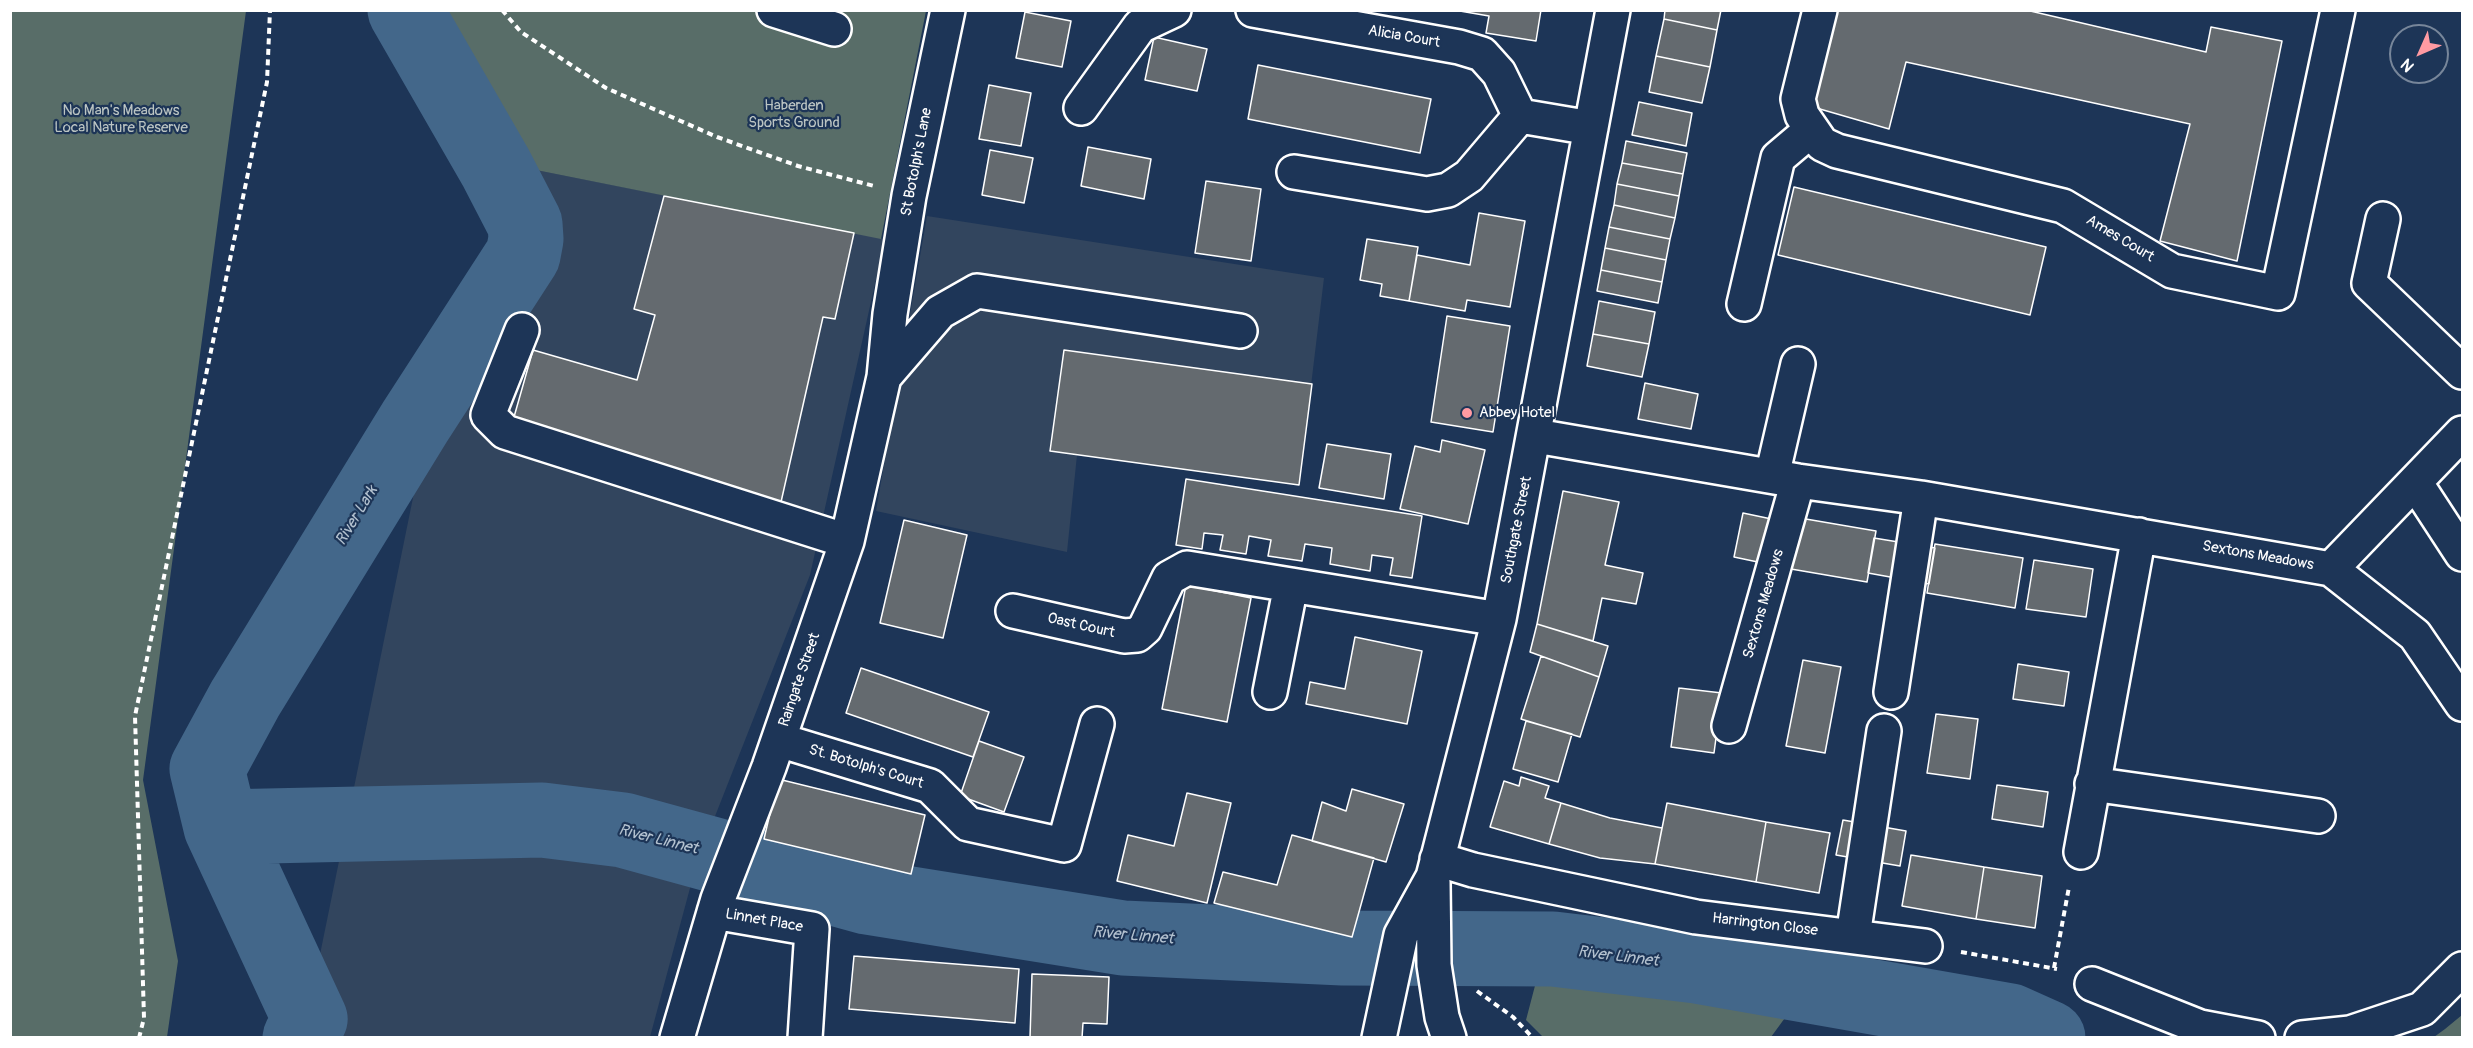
<!DOCTYPE html>
<style>
body{margin:0}
#map{position:relative;width:2473px;height:1048px;overflow:hidden;background:#1d3557;font-family:Pangolin,sans-serif}
canvas{display:block}
.frame{position:absolute;inset:0;border:12px solid #fff;pointer-events:none}
.north{position:absolute;left:2389px;top:24px;width:60px;height:60px;box-sizing:border-box;background:#1d3557;border:2px solid #77869a;border-radius:50%;rotate:225deg;font-size:16px;font-weight:700;line-height:24px;text-align:center;color:#fff}
.north::after{content:'';display:block;margin:auto;width:21px;height:27px;background:#ff9aa2;clip-path:polygon(50% 0,100% 100%,50% 72%,0 100%)}
</style>
<div id="map">
<canvas width="2473" height="1048"></canvas>
<div class="frame"></div>
<div class="north">N</div>
</div>
<script>
const context = document.querySelector('canvas').getContext('2d');
context.lineJoin = 'round';
function fillPath(path, color) {
  context.fillStyle = color;
  context.fill(path, 'evenodd');
}
function poly(rows) {
  const path = new Path2D();
  for (const r of rows) {
    path.moveTo(r[0], r[1]);
    for (let i = 2; i < r.length; i += 2) path.lineTo(r[i], r[i + 1]);
  }
  return path;
}
function strokePath(path, color, width, dash) {
  context.strokeStyle = color;
  context.lineWidth = width;
  context.lineCap = dash ? 'butt' : 'round';
  context.setLineDash(dash || []);
  context.stroke(path);
}
function drawText(font, color, halo, rows, align = 'center') {
  context.font = font + ' Pangolin,sans-serif';
  context.lineWidth = 4.5;
  context.setLineDash([]);
  context.textBaseline = 'middle';
  context.strokeStyle = halo;
  context.fillStyle = color;
  for (const [text, x, y, turn = 0] of rows) {
    context.save();
    context.translate(x, y);
    context.rotate((+turn || 0) * Math.PI / 180);
    context.textAlign = isNaN(turn) ? turn : align;
    if (halo) context.strokeText(text, 0, 0);
    context.fillText(text, 0, 0);
    context.restore();
  }
}
fillPath(poly([
 [501,163,885,239,810,575,697,862,650,1037,303,1038,428,424,540,248,536,222,521,190],
 [927,216,1324,278,1299,485,1077,455,1067,552,876,511]
]), '#32455e');
fillPath(poly([
 [10,11,246,11,143,780,178,961,167,1037,11,1037],
 [419,11,926,11,881,239,501,163],
 [1542,959,1688,972,1801,996,1771,1037,1543,1037,1526,1020],
 [2462,1015,2462,1037,2434,1037,2445,1029]
]), '#586d68');
strokePath(poly([
 [221,827,542,820,623,830,867,897,1123,938,1343,948,1553,949,1697,966,2010,1021,2048,1038],
 [300,1038,310,1019,221,827,207,769,245,699,415,422,523,255,526,239,525,224,496,168,405,10]
]), '#43678a', 75);
const building = poly([
 [1454,10,1541,10,1536,41,1486,33,1489,16,1454,10],
 [1665,10,1721,10,1717,30,1664,19,1665,10],
 [1836,10,2026,10,2206,52,2211,27,2282,41,2237,261,2160,241,2190,124,1906,62,1889,129,1813,107,1836,10],
 [1025,12,1071,21,1062,67,1016,58,1025,12],
 [1664,19,1717,30,1710,67,1656,56,1664,19],
 [1154,37,1207,49,1197,91,1145,80,1154,37],
 [1656,56,1710,67,1702,103,1649,92,1656,56],
 [1258,65,1431,99,1420,153,1248,119,1258,65],
 [989,85,1031,93,1021,146,979,139,989,85],
 [1639,102,1692,113,1686,146,1632,135,1639,102],
 [1626,141,1687,153,1683,174,1622,163,1626,141],
 [1088,147,1151,159,1144,199,1081,186,1088,147],
 [990,150,1033,158,1024,203,982,195,990,150],
 [1622,163,1683,174,1679,196,1617,184,1622,163],
 [1206,181,1261,189,1251,261,1195,253,1206,181],
 [1617,184,1679,196,1675,218,1614,205,1617,184],
 [1794,187,2046,247,2030,315,1778,255,1794,187],
 [664,196,854,233,835,319,823,317,781,502,512,424,533,350,637,380,655,315,634,309,664,196],
 [1614,205,1675,218,1670,239,1609,227,1614,205],
 [1479,213,1525,221,1510,307,1467,300,1465,311,1409,301,1417,255,1470,265,1479,213],
 [1609,227,1670,239,1666,260,1605,248,1609,227],
 [1367,239,1418,247,1409,301,1380,296,1382,284,1360,280,1367,239],
 [1605,248,1666,260,1662,282,1601,270,1605,248],
 [1601,270,1662,282,1658,303,1597,291,1601,270],
 [1599,301,1655,312,1649,344,1593,334,1599,301],
 [1447,316,1510,326,1493,432,1431,422,1447,316],
 [1593,334,1649,344,1642,377,1587,366,1593,334],
 [1064,350,1312,384,1299,485,1050,451,1064,350],
 [1645,383,1698,394,1691,429,1638,419,1645,383],
 [1442,440,1485,450,1468,524,1400,509,1415,446,1440,452,1442,440],
 [1327,444,1391,454,1384,499,1319,488,1327,444],
 [1186,479,1422,516,1412,578,1390,575,1393,558,1372,555,1370,571,1330,564,1332,548,1305,544,1302,561,1268,556,1271,540,1249,536,1246,554,1220,550,1223,535,1204,533,1202,549,1176,545,1186,479],
 [1563,491,1619,502,1605,565,1643,573,1636,604,1602,598,1593,641,1537,624,1563,491],
 [1743,513,1800,525,1791,569,1734,557,1743,513],
 [1800,518,1876,531,1867,582,1791,569,1800,518],
 [904,520,967,535,943,638,880,623,904,520],
 [1874,538,1935,548,1929,584,1868,573,1874,538],
 [1935,544,2023,558,2015,608,1927,593,1935,544],
 [2034,560,2093,569,2086,617,2026,609,2034,560],
 [1186,585,1251,598,1227,722,1162,709,1186,585],
 [1537,624,1608,646,1599,677,1530,652,1537,624],
 [1355,637,1422,651,1407,724,1306,704,1310,682,1345,689,1355,637],
 [1541,656,1599,677,1580,737,1521,719,1541,656],
 [1803,660,1841,667,1825,753,1786,746,1803,660],
 [2018,664,2069,672,2064,706,2013,699,2018,664],
 [861,668,989,712,973,757,846,713,861,668],
 [1679,688,1722,693,1714,753,1671,747,1679,688],
 [1936,714,1978,719,1970,779,1927,773,1936,714],
 [1526,721,1572,734,1558,782,1513,769,1526,721],
 [979,741,1024,757,1004,812,960,796,979,741],
 [1521,777,1549,786,1545,798,1561,803,1549,844,1490,827,1504,781,1519,786,1521,777],
 [778,779,925,815,911,874,764,839,778,779],
 [1997,785,2048,792,2043,827,1992,819,1997,785],
 [1352,789,1404,804,1386,862,1312,841,1322,802,1346,811,1352,789],
 [1187,793,1231,803,1207,903,1117,881,1128,835,1174,846,1187,793],
 [1561,803,1610,818,1662,828,1655,864,1600,858,1549,844,1561,803],
 [1667,803,1766,822,1756,882,1655,864,1667,803],
 [1843,820,1906,831,1900,866,1836,855,1843,820],
 [1766,822,1830,833,1819,893,1756,882,1766,822],
 [1292,835,1374,858,1352,937,1214,903,1223,872,1277,885,1292,835],
 [1911,855,1984,867,1976,919,1902,906,1911,855],
 [1984,867,2042,876,2035,928,1976,919,1984,867],
 [854,956,1019,969,1015,1023,849,1009,854,956],
 [1032,974,1109,977,1107,1024,1083,1023,1082,1038,1030,1038,1032,974]
]);
fillPath(building, '#646a6f');
strokePath(building, '#fff', 1.5);
const minor = poly([
 [774,10,834,29],
 [1253,10,1459,47,1482,54,1499,73,1520,116],
 [1820,10,1798,99,1802,115,1822,144,1837,151,2063,206,2172,271,2278,293,2338,10],
 [1081,108,1140,26,1174,10],
 [1294,172,1427,194,1448,190,1469,176,1520,116,1591,128],
 [2383,219,2369,283,2462,372],
 [1744,304,1778,158,1811,130],
 [522,330,488,415,505,432,847,541],
 [884,377,940,312,977,291,1240,331],
 [1536,436,1798,481,1921,498,2331,569,2415,635,2462,704],
 [1772,476,1798,364],
 [2415,482,2462,554],
 [2331,569,2462,433],
 [1013,611,1124,636,1137,635,1145,628,1169,578,1187,568,1499,619],
 [1270,692,1291,585],
 [1891,692,1921,498],
 [1729,726,1798,481],
 [779,740,930,786,968,824,1064,845,1097,724],
 [2092,784,2318,816],
 [2081,852,2139,535],
 [1437,859,1473,870,1696,917,1925,946],
 [1433,882,1434,965,1442,1017,1449,1038],
 [714,912,812,929,805,1038],
 [1853,936,1884,731],
 [2092,984,2200,1027,2258,1038],
 [677,1038,718,899,769,767,847,541,884,377,890,314,909,196,948,10],
 [1379,1038,1401,935,1433,877,1499,619,1613,10],
 [2302,1038,2350,1033,2422,1009,2462,969]
]);
strokePath(minor, '#fff', 38);
strokePath(poly([
 [502,10,521,32,606,88,717,137,798,166,874,186],
 [1961,952,2057,969],
 [2054,968,2069,887],
 [1477,991,1513,1017,1533,1038],
 [139,1038,144,1018,135,716,267,82,270,10]
]), '#fff', 4, [6, 4.5]);
strokePath(minor, '#1d3557', 33);
for (const [x, y, r, color] of [
 [1467,413,6,"#ff9aa2"]
]) {
  const dot = new Path2D();
  dot.arc(x, y, r, 0, 2 * Math.PI);
  context.fillStyle = color;
  context.fill(dot);
  strokePath(dot, '#1d3557', 2);
}
drawText('15px', '#fff', '#1d3557', [
 ["Alicia Court",1404,37,10],
 ["St Botolph's Lane",917,162,-79],
 ["Ames Court",2120,239,31],
 ["Southgate Street",1517,530,-79],
 ["Sextons Meadows",2258,556,10],
 ["Sextons Meadows",1764,604,-74],
 ["Oast Court",1081,626,13],
 ["Raingate Street",800,680,-71],
 ["St. Botolph's Court",866,767,17],
 ["Linnet Place",764,921,10],
 ["Harrington Close",1765,925,7]
]);
drawText('15px', '#bcc5c3', '#1d3557', [
 ["Haberden",794,106],
 ["Sports Ground",794,123],
 ["No Man's Meadows",121,111],
 ["Local Nature Reserve",121,128]
]);
drawText('15px', '#fff', '#1d3557', [
 ["Abbey Hotel",1479,413]
], 'left');
drawText('italic 16px', '#b4c2d0', '#1d3557', [
 ["River Lark",357,516,-59],
 ["River Linnet",658,840,14],
 ["River Linnet",1133,936,5],
 ["River Linnet",1618,957,7]
]);
</script>
